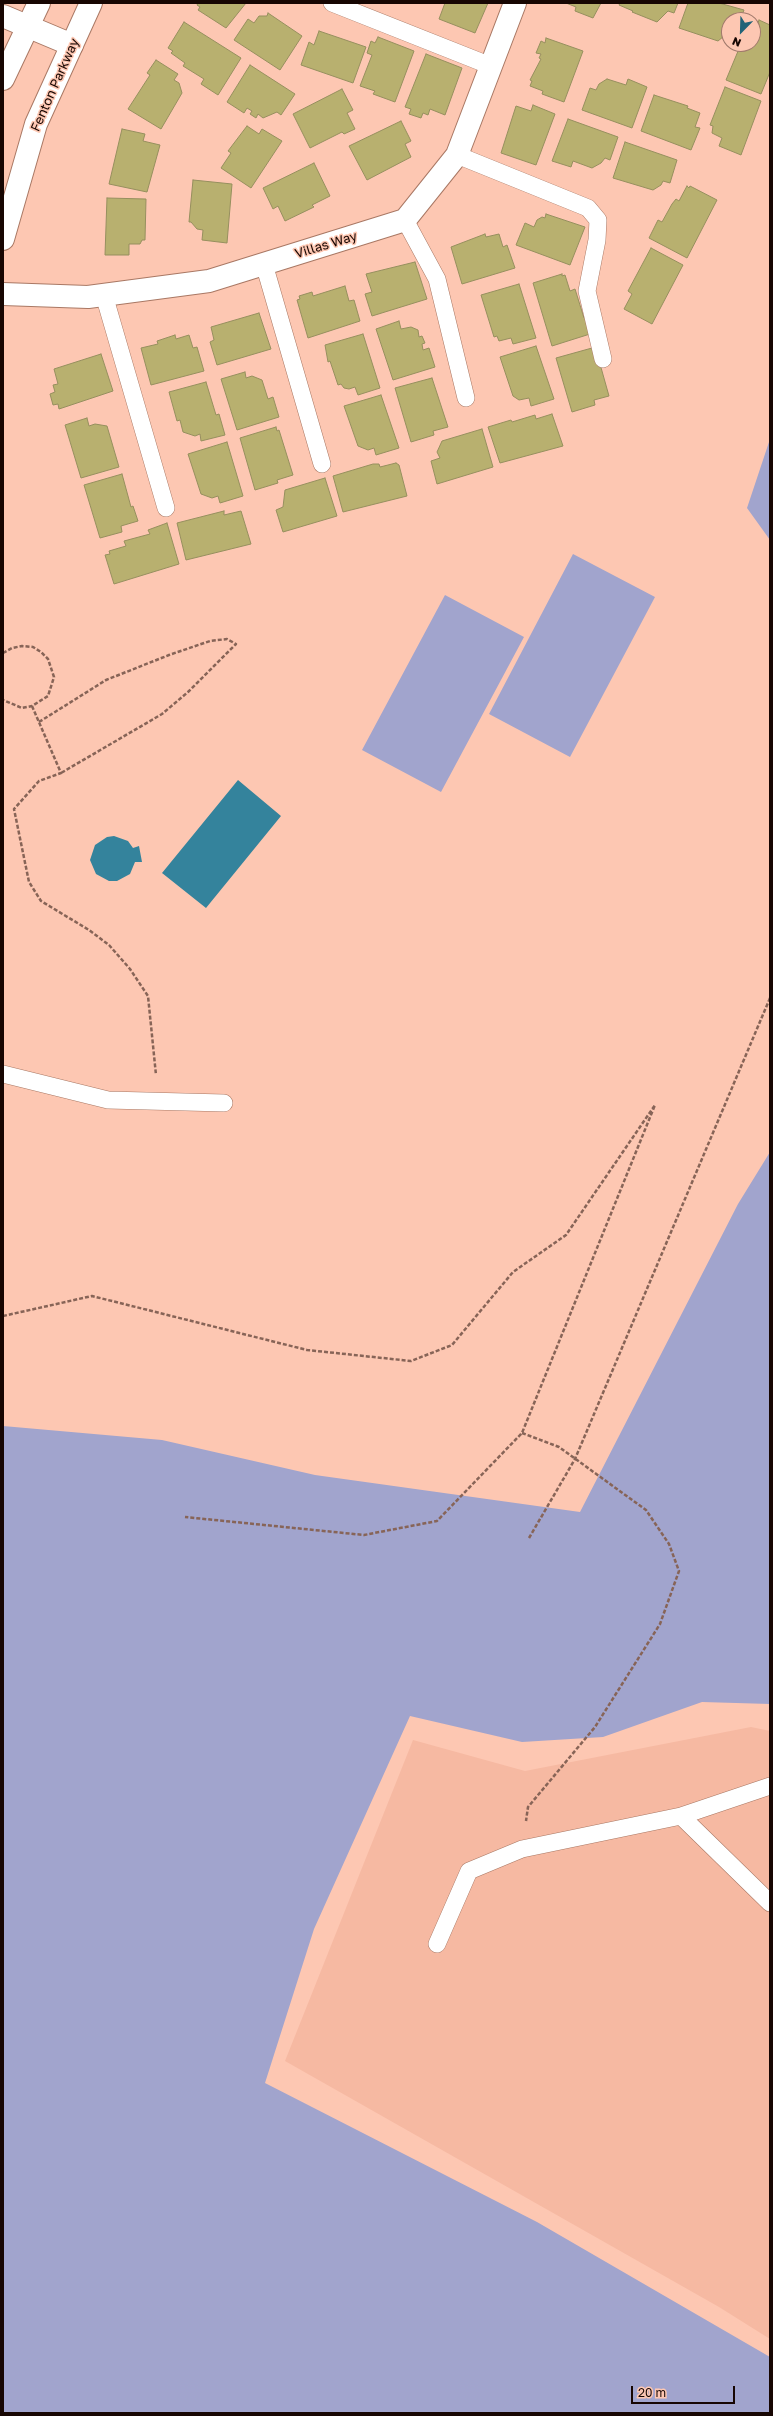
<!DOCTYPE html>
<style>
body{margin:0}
#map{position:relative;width:773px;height:2416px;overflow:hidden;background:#fdc7b2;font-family:"Golos Text",sans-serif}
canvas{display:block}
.frame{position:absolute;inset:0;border:4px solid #170602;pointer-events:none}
.north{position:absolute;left:721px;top:12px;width:40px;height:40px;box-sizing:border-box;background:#fdc7b2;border:1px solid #a17a6c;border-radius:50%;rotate:203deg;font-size:11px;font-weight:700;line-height:16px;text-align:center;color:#170602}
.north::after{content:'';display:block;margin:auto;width:14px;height:18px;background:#226377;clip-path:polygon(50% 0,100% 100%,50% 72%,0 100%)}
.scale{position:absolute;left:631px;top:2386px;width:104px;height:18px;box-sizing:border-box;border:2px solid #170602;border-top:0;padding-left:5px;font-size:12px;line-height:14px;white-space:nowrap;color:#170602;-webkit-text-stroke:3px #fdc7b2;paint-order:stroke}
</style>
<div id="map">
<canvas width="773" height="2416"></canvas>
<div class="frame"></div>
<div class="north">N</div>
<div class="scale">20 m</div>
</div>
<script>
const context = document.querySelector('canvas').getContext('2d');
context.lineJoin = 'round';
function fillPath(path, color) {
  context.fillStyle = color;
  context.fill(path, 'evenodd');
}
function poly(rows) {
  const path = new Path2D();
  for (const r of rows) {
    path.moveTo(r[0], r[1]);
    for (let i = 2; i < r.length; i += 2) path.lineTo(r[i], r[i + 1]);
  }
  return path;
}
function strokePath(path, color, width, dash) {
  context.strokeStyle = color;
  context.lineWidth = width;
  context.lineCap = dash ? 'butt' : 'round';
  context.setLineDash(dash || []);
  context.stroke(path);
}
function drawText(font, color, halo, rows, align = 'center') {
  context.font = font + ' "Golos Text",sans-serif';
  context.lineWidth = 3;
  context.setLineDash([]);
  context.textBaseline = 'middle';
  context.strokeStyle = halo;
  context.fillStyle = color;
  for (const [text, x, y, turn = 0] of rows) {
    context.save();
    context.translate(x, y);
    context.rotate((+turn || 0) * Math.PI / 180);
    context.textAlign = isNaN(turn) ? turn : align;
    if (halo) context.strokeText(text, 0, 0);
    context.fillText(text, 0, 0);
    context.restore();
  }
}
fillPath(poly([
 [751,1727,770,1731,770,2339,719,2307,285,2061,413,1740,525,1771]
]), '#f6b9a2');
fillPath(poly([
 [770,439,770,540,747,508],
 [573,554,655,597,570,757,489,714],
 [445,595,524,637,441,792,362,750],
 [770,1152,770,1704,702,1702,603,1737,522,1742,410,1716,314,1929,265,2083,537,2222,770,2357,770,2413,3,2413,3,1426,162,1440,315,1475,580,1512,738,1204]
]), '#a1a4cd');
fillPath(poly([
 [238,780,281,816,206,908,162,873],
 [114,836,128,841,133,848,139,846,142,862,135,862,130,874,117,881,109,881,96,874,90,860,95,845,107,837]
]), '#34839c');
const building = poly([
 [198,3,246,3,226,28,198,10,200,7,197,5,198,3],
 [445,3,488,3,475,33,439,19,445,3],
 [566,3,601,3,593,18,575,11,576,7,566,3],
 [620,3,678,3,674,13,668,11,657,22,632,12,633,11,619,5,620,3],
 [688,3,719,3,744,10,740,20,729,20,729,32,718,41,679,28,688,3],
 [268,13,302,36,280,70,234,40,248,19,254,23,259,16,267,16,268,13],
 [759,20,770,25,770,72,761,94,726,80,741,44,753,44,753,25,755,21,758,23,759,20],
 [184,22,241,58,218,95,201,84,204,79,183,66,185,63,171,53,173,51,168,48,184,22],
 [319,31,366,47,353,83,301,65,309,42,314,45,319,31],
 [378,37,414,51,395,102,373,94,375,91,360,86,372,55,367,53,371,41,375,43,378,37],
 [546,38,583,51,564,102,542,94,543,91,530,86,532,81,530,80,541,59,539,58,541,54,536,53,541,41,545,43,546,38],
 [426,54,462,68,445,115,430,109,428,115,423,113,421,118,409,114,411,109,405,107,426,54],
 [156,60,178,74,174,80,179,83,182,93,161,129,128,109,150,75,147,73,156,60],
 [250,65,295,94,281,115,277,112,263,118,258,114,256,118,250,114,252,111,247,108,244,113,227,102,250,65],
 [607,79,626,85,628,79,647,87,632,128,582,110,590,88,596,90,599,84,607,79],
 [725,87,761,101,741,155,719,146,722,138,712,133,713,126,710,125,725,87],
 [342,89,353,110,347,113,355,129,344,134,342,132,310,148,293,114,342,89],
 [654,95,688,106,687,108,700,113,695,127,700,128,691,150,641,131,654,95],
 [533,105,555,114,536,165,501,153,516,106,531,111,533,105],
 [568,119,618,137,610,160,605,158,601,163,592,168,573,161,571,167,552,161,568,119],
 [401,121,411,141,405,144,411,157,367,180,349,146,401,121],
 [247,126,259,134,262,129,282,141,251,188,221,168,231,153,228,151,247,126],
 [122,129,145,134,143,141,160,145,147,192,109,184,122,129],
 [625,142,677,160,670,183,663,181,661,185,653,190,613,178,625,142],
 [314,163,330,196,312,205,314,207,285,221,278,206,273,209,263,188,314,163],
 [193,180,232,184,227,243,202,240,203,230,197,229,191,222,189,222,193,180],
 [687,186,689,188,690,186,717,200,687,258,649,238,658,220,662,222,672,204,676,199,679,201,687,186],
 [107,198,146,199,145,240,142,240,140,244,129,244,129,255,105,255,107,198],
 [546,214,585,227,570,265,516,245,525,223,534,227,537,220,542,217,545,218,546,214],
 [485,234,486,237,499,234,503,247,507,245,515,268,462,284,451,247,485,234],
 [651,248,683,265,652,324,624,309,632,294,628,291,651,248],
 [415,262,427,299,372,316,365,294,372,292,366,274,415,262],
 [562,274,562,276,565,275,570,291,575,289,584,318,590,316,590,334,552,346,533,283,562,274],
 [519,284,536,338,513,344,511,338,499,341,497,336,494,337,481,295,519,284],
 [345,286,349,301,354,300,360,321,308,338,297,300,300,299,299,296,312,292,313,296,345,286],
 [259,313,271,349,217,365,210,342,214,340,211,327,259,313],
 [399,321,401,329,411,327,418,330,419,337,422,336,425,343,422,344,423,350,429,348,435,367,393,380,376,329,399,321],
 [363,334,380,388,358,395,355,387,349,389,344,388,341,384,338,385,330,361,328,362,325,345,363,334],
 [175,335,176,339,189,335,193,348,197,347,204,371,151,385,141,348,158,344,157,341,175,335],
 [536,346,554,399,531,406,529,398,519,400,513,396,500,357,536,346],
 [592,348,600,364,609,396,594,400,595,405,572,412,556,358,592,348],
 [101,354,113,391,59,409,58,404,53,405,50,394,55,392,53,385,58,384,54,369,101,354],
 [245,372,246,378,252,376,262,380,268,399,273,397,279,417,237,430,221,379,245,372],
 [432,378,448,427,433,431,434,435,411,442,395,388,432,378],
 [206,382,216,415,219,414,225,435,201,441,200,434,195,436,183,432,180,420,177,421,169,392,206,382],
 [381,395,399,448,376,455,374,448,368,450,358,446,344,406,381,395],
 [552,414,563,446,500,463,488,427,511,420,512,422,535,415,536,419,552,414],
 [87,418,89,426,95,424,107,426,119,467,81,478,65,425,87,418],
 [276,427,277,431,279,430,293,475,277,480,278,483,255,490,240,438,276,427],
 [482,429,493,467,437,484,431,461,440,458,437,452,442,441,482,429],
 [227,442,243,496,220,503,218,496,212,498,201,494,188,454,227,442],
 [396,463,399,465,407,496,343,512,333,476,373,464,379,464,380,467,396,463],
 [122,474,131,507,133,506,138,521,121,526,122,532,100,538,84,485,122,474],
 [325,478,337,516,283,532,276,510,283,507,285,490,325,478],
 [224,511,224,515,241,511,251,544,186,560,177,523,224,511],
 [167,523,179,564,114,584,105,555,110,554,109,551,126,546,124,541,150,534,148,530,167,523]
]);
fillPath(building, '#b8b06f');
strokePath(building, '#968f5e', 1);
const lane = poly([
 [332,3,491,66],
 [457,155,588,208,598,220,597,240,587,291,603,359],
 [405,220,437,279,466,398],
 [264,264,322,464],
 [104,295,166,508],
 [3,1074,108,1100,224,1103],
 [770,1786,681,1816,770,1903],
 [437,1944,469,1871,522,1849,681,1816]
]);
const street = poly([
 [3,16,72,45],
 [3,294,88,297,209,281,405,220,457,155,515,3]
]);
const secondary = poly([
 [3,79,39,3],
 [3,239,36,124,91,3]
]);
strokePath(lane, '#a97864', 18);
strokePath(street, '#a97864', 24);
strokePath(secondary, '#a97864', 24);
strokePath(poly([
 [3,653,12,648,22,646,33,647,41,652,48,659,54,677,48,696,32,706,22,708,3,700],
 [32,706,61,773,39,781,14,809,29,882,41,901,89,930,109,945,130,969,148,996,156,1075],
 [39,722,106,680,169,655,210,641,227,639,236,644,188,692,162,714,61,773],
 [3,1316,92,1296,307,1350,411,1361,452,1345,513,1272,566,1235,655,1105,522,1433,437,1521,364,1535,185,1517],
 [522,1433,559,1447,646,1510,669,1544,679,1571,660,1624,595,1727,528,1807,526,1821],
 [529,1538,575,1459,770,998]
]), '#876457', 2.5, [4, 2]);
strokePath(lane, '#fff', 17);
strokePath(street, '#fff', 22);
strokePath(secondary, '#fff', 22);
drawText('13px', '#170602', '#fdc7b2', [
 ["Fenton Parkway",55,85,-66],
 ["Villas Way",326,245,-17]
]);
</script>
